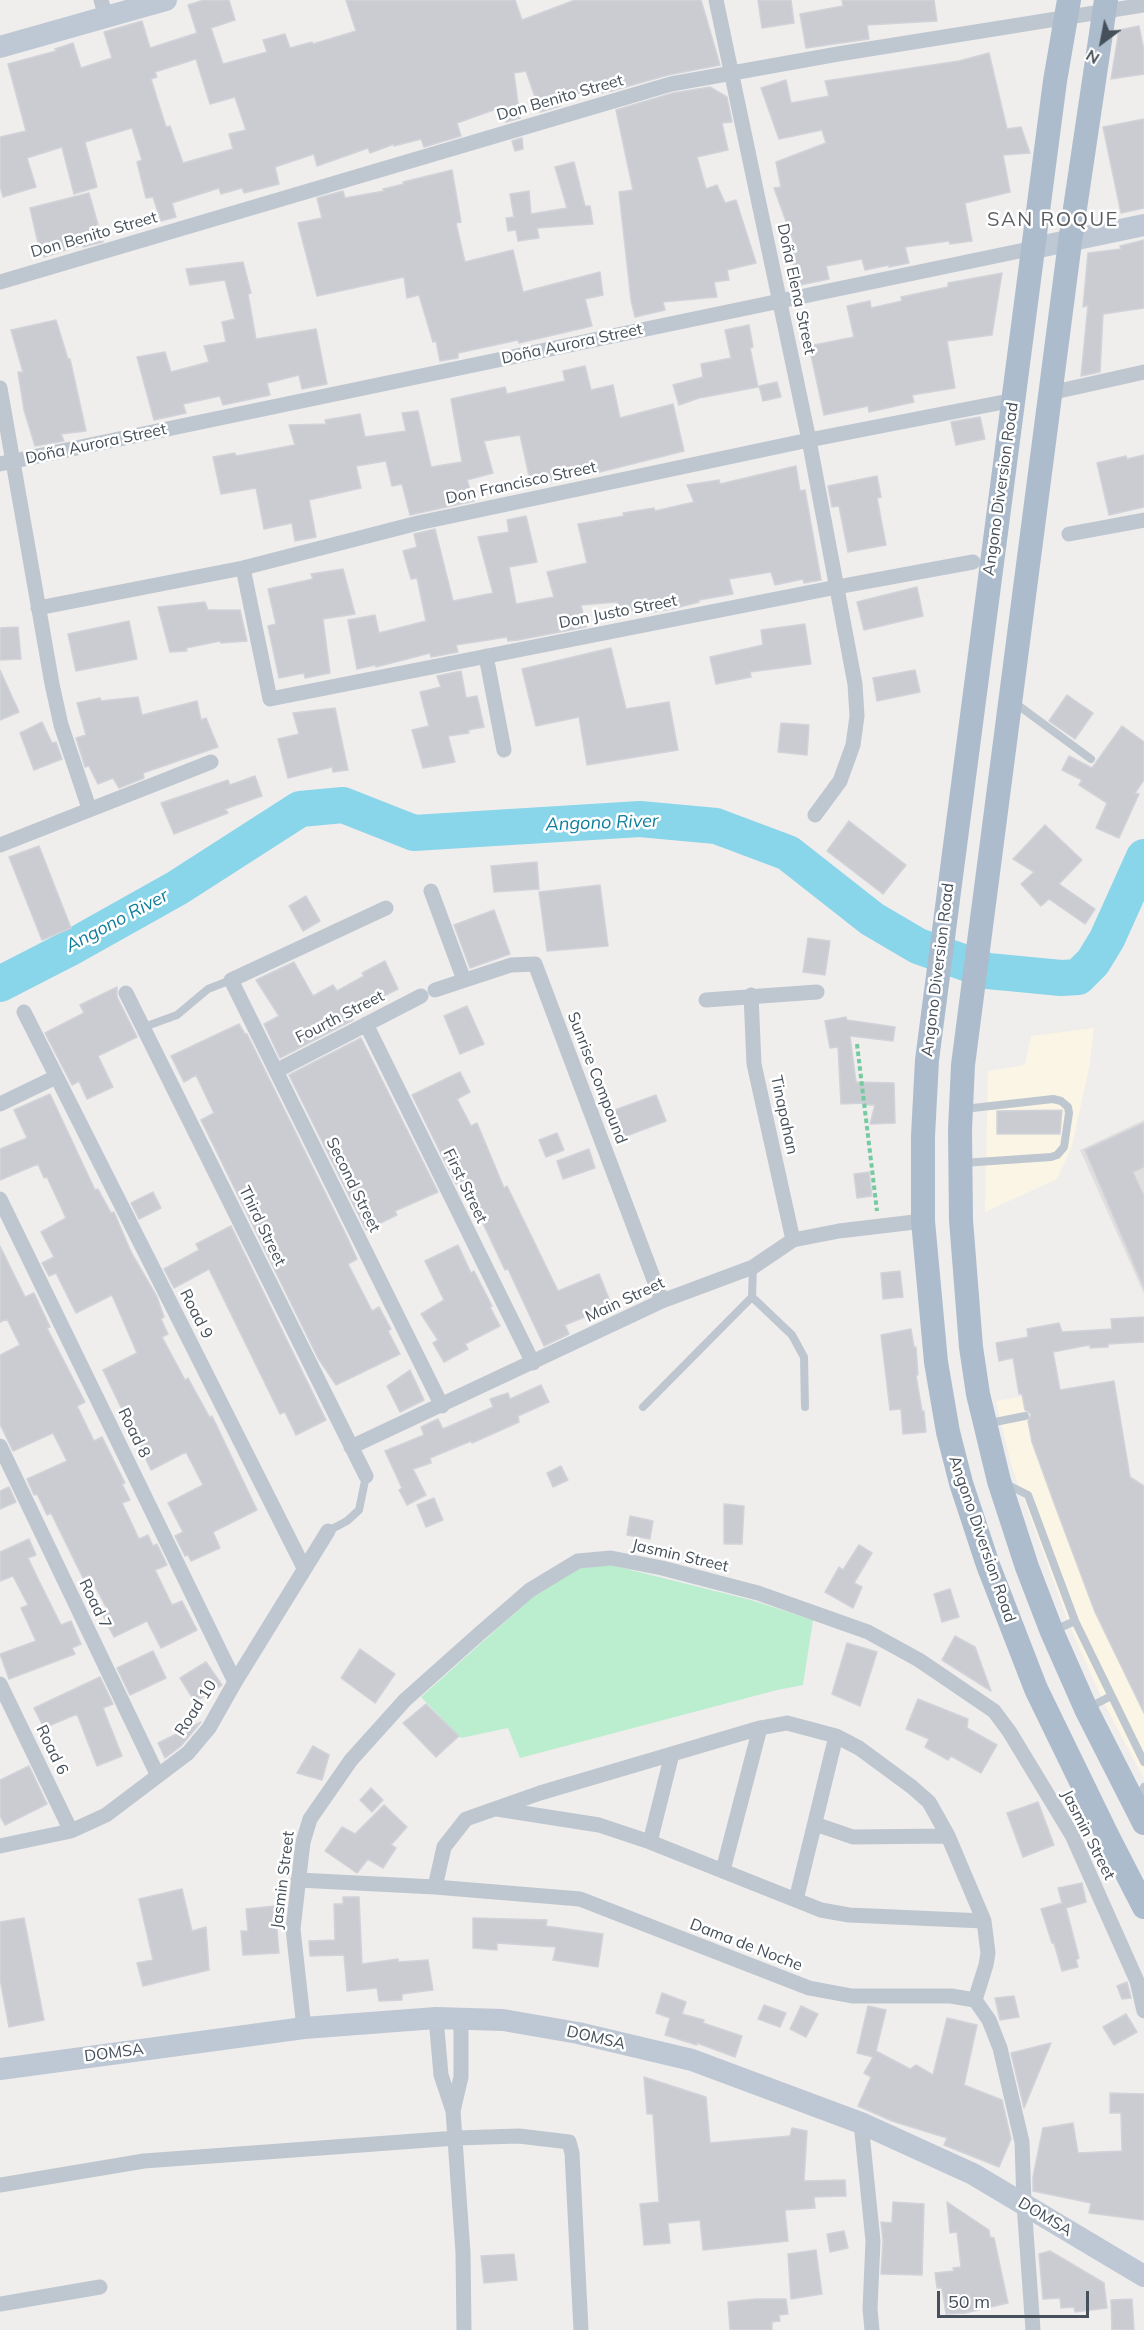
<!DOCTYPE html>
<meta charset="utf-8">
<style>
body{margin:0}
#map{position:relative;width:1144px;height:2330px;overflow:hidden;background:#f0eded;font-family:Mulish,sans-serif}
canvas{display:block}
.north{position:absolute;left:1072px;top:12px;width:60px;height:60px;-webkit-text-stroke:4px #fff;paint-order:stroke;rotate:212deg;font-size:16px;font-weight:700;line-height:24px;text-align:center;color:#46505a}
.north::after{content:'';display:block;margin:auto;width:21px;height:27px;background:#46505a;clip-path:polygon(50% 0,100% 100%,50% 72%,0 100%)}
.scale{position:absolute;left:937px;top:2291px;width:152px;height:27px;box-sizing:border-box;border:3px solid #46505a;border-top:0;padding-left:8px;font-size:18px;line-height:21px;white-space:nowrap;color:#46505a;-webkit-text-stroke:4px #fff;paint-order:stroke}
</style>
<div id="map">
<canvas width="1144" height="2330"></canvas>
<div class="north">N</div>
<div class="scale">50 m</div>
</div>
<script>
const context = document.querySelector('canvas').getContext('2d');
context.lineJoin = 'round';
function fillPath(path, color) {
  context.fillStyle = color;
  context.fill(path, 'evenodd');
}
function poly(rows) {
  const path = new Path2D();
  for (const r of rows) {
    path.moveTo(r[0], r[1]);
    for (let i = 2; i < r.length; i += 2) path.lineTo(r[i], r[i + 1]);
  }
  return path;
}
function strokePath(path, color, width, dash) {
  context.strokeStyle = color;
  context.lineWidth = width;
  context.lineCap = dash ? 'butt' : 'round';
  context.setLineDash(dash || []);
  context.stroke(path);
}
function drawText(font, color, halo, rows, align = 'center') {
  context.font = font + ' Mulish,sans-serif';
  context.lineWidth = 5;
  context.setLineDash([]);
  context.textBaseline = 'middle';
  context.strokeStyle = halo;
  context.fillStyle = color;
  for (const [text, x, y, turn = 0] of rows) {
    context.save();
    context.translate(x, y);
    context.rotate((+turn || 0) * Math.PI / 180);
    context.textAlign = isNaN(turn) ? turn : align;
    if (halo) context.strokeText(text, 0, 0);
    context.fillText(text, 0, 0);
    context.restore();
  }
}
fillPath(poly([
 [1094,1028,1089,1068,1072,1146,1057,1179,985,1212,988,1071,1025,1065,1031,1036],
 [1114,1381,1130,1477,1144,1486,1144,1779,1103,1701,1069,1624,1011,1464,996,1401]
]), '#fbf5e5');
fillPath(poly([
 [1144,1120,1144,1294,1080,1150]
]), '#e1dedf');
fillPath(poly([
 [611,1565,751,1600,813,1620,803,1685,777,1690,520,1758,508,1728,461,1738,421,1697,536,1594,579,1568]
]), '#bbeecf');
strokePath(poly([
 [0,984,70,948,177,888,300,809,343,805,414,833,640,819,716,826,788,853,872,919,918,946,988,971,1061,978,1078,977,1093,962,1107,939,1144,857]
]), '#89d5ea', 36);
const building = poly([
 [204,0,229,0,235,20,211,28,223,64,267,52,263,40,285,34,290,48,312,42,313,44,356,31,346,0,515,0,522,20,575,0,701,0,720,65,668,75,611,91,590,95,589,91,558,98,560,106,540,112,526,71,514,73,520,118,506,122,502,107,457,123,461,136,424,147,421,139,394,146,394,144,370,153,368,148,317,166,314,154,275,167,279,184,244,193,242,188,221,194,219,188,172,203,176,217,161,221,153,197,146,198,137,162,142,160,132,128,85,142,97,187,74,194,62,147,27,158,36,187,3,197,0,186,0,137,26,131,8,64,56,51,55,49,73,43,81,68,112,58,104,32,142,21,150,48,197,33,188,5,204,0],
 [196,59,210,104,235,97,246,130,229,134,233,149,183,163,170,126,166,127,151,79,157,77,155,72,196,59],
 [758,0,791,0,794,23,762,28,758,0],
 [842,0,934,0,937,21,867,25,869,39,806,48,800,14,843,6,842,0],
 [1139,26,1144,51,1144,74,1111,79,1119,30,1139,26],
 [989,53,1007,129,1021,127,1030,153,1003,155,1010,192,965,203,972,241,950,244,949,241,905,247,909,263,889,267,889,265,865,270,862,259,826,266,829,279,800,285,790,254,797,252,774,188,781,187,776,162,826,143,822,130,779,139,761,88,786,80,791,103,829,96,825,81,959,61,989,53],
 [710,87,727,97,732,122,722,123,728,150,697,157,706,189,717,185,725,203,736,200,756,263,727,270,729,280,714,282,717,297,663,302,665,310,635,317,631,300,619,192,633,190,616,110,673,93,710,87],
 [1144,119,1144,208,1121,213,1103,127,1144,119],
 [522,138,523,149,515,151,512,141,522,138],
 [574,162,585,206,590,206,593,224,537,228,539,238,518,241,516,230,508,231,506,218,514,217,510,194,529,191,531,214,567,208,555,167,574,162],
 [452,170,461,222,456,223,465,262,513,250,523,292,600,272,603,295,585,299,592,326,519,343,518,340,458,353,458,358,440,361,436,341,433,342,419,295,407,298,404,277,317,296,298,223,322,218,317,198,343,191,345,198,384,191,383,189,404,184,403,182,452,170],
 [89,193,103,242,83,247,82,245,44,257,39,242,38,243,30,208,89,193],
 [1144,240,1144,308,1103,314,1100,372,1081,376,1088,305,1083,307,1088,253,1121,249,1120,246,1144,240],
 [243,262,251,293,248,294,256,339,316,329,327,384,302,389,299,375,267,383,270,395,223,405,220,396,183,404,186,413,154,420,137,357,165,352,171,372,209,362,204,346,226,342,222,322,235,319,225,280,190,285,186,269,243,262],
 [1002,273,992,335,947,341,955,388,912,395,914,402,869,412,868,406,824,415,809,346,854,337,847,306,870,301,871,308,902,301,901,297,948,287,948,283,1002,273],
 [56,320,68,359,70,359,86,431,61,434,64,441,35,446,24,410,18,372,23,372,11,330,56,320],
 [749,325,753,347,750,348,758,387,699,398,679,405,673,385,703,377,701,364,731,358,725,330,749,325],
 [585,366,591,390,613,385,620,418,673,404,684,451,588,475,588,473,531,485,520,435,484,441,493,473,467,480,474,501,410,515,402,484,392,486,386,461,356,466,361,488,309,500,316,537,295,541,292,523,264,529,256,488,221,494,213,457,235,453,236,456,295,445,289,425,326,424,325,420,360,414,365,437,406,431,402,413,418,411,431,467,462,462,451,399,505,387,507,394,565,381,563,371,585,366],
 [777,382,781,397,763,401,759,386,777,382],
 [980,417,985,439,956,445,951,422,980,417],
 [1144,455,1144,507,1109,515,1097,463,1126,456,1127,459,1144,455],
 [796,466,800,491,805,490,821,580,804,583,803,579,775,585,771,572,729,579,733,594,699,600,699,602,672,609,646,613,645,609,620,613,617,602,581,605,586,627,518,640,508,641,507,637,456,645,458,652,431,657,430,653,376,667,375,665,357,669,348,620,375,615,379,633,426,621,417,578,411,579,403,551,417,547,414,534,435,529,453,601,493,593,478,537,509,532,507,520,526,516,537,562,509,567,516,604,554,597,547,572,587,563,578,524,624,516,623,513,654,508,655,511,694,502,687,485,719,480,720,484,796,466],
 [877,476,881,497,877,498,886,545,848,552,839,506,832,507,828,486,877,476],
 [343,569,355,614,323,619,330,673,305,678,304,673,279,678,268,626,276,624,268,589,313,579,311,574,343,569],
 [917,587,923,616,864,630,857,602,917,587],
 [205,602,208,610,240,610,247,641,221,643,220,641,186,648,187,651,170,652,158,607,205,602],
 [129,621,137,659,76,671,68,634,129,621],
 [805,624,811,664,750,672,751,677,716,684,710,657,763,645,761,630,805,624],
 [18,627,21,659,0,660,0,628,18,627],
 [611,648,626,709,669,702,678,750,587,765,579,717,536,726,522,669,611,648],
 [0,670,19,712,0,720,0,670],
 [915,670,920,692,877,701,873,678,915,670],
 [461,671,466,698,477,696,484,727,468,730,469,733,448,736,455,762,423,768,412,730,429,726,420,692,441,687,437,676,461,671],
 [1067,695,1093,713,1075,739,1049,721,1067,695],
 [138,697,142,715,197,701,201,720,206,718,218,747,143,773,144,778,119,788,113,778,98,784,89,766,85,767,76,738,86,735,77,703,100,698,101,701,138,697],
 [335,708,348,770,333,772,332,767,288,778,278,739,299,734,293,713,335,708],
 [42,722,52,743,56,742,62,759,34,770,20,733,42,722],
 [781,723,809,725,807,755,778,752,781,723],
 [1122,726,1144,742,1144,780,1135,793,1139,794,1119,838,1096,828,1107,803,1079,785,1082,780,1062,770,1069,756,1092,768,1122,726],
 [255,776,262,796,225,809,228,813,174,834,161,803,228,780,230,785,255,776],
 [849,821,906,865,883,894,827,851,849,821],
 [1045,825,1082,860,1059,884,1095,909,1085,924,1049,899,1041,906,1021,884,1034,872,1013,859,1045,825],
 [39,846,71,928,42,940,9,857,39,846],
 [537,862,539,889,494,892,491,866,537,862],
 [600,885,608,946,547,951,539,892,600,885],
 [306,896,320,921,303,931,289,906,306,896],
 [494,910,510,954,470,968,454,925,494,910],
 [808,938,830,941,825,975,803,972,808,938],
 [385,961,398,989,374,1001,375,1003,352,1017,353,1020,280,1058,264,1024,279,1016,256,980,294,962,313,996,333,985,337,991,364,976,362,973,385,961],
 [117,987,117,997,137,1037,98,1056,113,1087,87,1099,79,1081,72,1085,45,1033,84,1013,80,1005,117,987],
 [467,1006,484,1044,460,1054,444,1016,467,1006],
 [846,1017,847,1020,895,1027,893,1041,850,1036,856,1082,894,1083,895,1123,870,1124,875,1105,864,1105,864,1103,841,1104,838,1047,830,1048,825,1021,846,1017],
 [239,1024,245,1034,247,1034,348,1239,357,1259,348,1264,372,1311,379,1307,391,1329,388,1331,400,1354,336,1385,318,1358,201,1120,214,1113,196,1075,184,1082,171,1056,239,1024],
 [361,1038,438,1192,395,1211,397,1215,366,1230,289,1075,361,1038],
 [460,1072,470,1092,457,1099,471,1126,477,1123,504,1188,507,1186,558,1291,599,1274,612,1306,565,1325,569,1334,544,1346,508,1269,505,1270,463,1181,456,1184,412,1095,460,1072],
 [50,1094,95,1190,98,1189,111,1213,114,1212,131,1252,157,1297,164,1317,161,1319,168,1334,162,1337,185,1380,188,1378,210,1418,212,1416,257,1510,213,1532,220,1548,191,1561,188,1555,185,1556,175,1536,183,1532,168,1503,203,1485,186,1452,151,1470,103,1370,137,1353,112,1295,76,1313,56,1273,49,1276,42,1263,54,1257,41,1232,66,1218,47,1177,44,1178,38,1164,0,1180,0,1149,27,1138,14,1110,50,1094],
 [656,1095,666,1121,621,1138,612,1111,656,1095],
 [1062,1110,1060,1134,997,1134,997,1111,1062,1110],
 [1144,1123,1144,1167,1133,1172,1144,1196,1144,1288,1085,1150,1144,1123],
 [557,1133,564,1150,546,1157,539,1140,557,1133],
 [589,1149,595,1168,563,1179,557,1161,589,1149],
 [869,1172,872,1196,857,1198,854,1174,869,1172],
 [153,1192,161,1208,139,1219,131,1203,153,1192],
 [231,1226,326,1420,296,1435,285,1412,280,1414,209,1269,174,1288,164,1269,199,1250,196,1244,231,1226],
 [458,1245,471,1273,474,1271,492,1306,490,1307,500,1326,465,1344,468,1349,444,1362,433,1343,438,1340,421,1314,444,1300,425,1261,458,1245],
 [0,1246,25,1297,34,1293,50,1327,47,1328,85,1402,77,1406,94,1441,102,1437,125,1483,122,1484,130,1500,122,1503,139,1539,148,1535,153,1546,157,1544,167,1565,155,1570,172,1605,182,1601,197,1630,161,1648,147,1621,114,1637,101,1612,107,1609,89,1575,83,1578,51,1513,47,1515,37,1494,34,1495,27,1479,67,1461,53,1433,13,1451,0,1424,0,1355,20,1345,7,1319,0,1322,0,1246],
 [900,1271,903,1297,883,1299,881,1273,900,1271],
 [1144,1317,1144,1342,1108,1344,1108,1347,1090,1348,1090,1345,1084,1346,1053,1352,1060,1390,1114,1381,1130,1477,1144,1486,1144,1713,1095,1612,1053,1500,1032,1442,1028,1421,1031,1414,1025,1410,1022,1394,1019,1394,1013,1358,999,1361,996,1343,1028,1337,1027,1329,1059,1323,1062,1332,1112,1329,1111,1319,1144,1317],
 [911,1329,914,1347,916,1347,918,1375,916,1375,922,1411,924,1411,926,1432,903,1434,901,1409,890,1410,881,1335,911,1329],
 [410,1370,424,1400,400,1412,387,1386,410,1370],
 [541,1385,549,1402,518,1416,519,1422,472,1443,471,1441,430,1458,431,1463,413,1469,426,1495,407,1505,399,1490,402,1488,385,1451,424,1435,421,1427,438,1419,443,1429,493,1407,490,1399,508,1393,510,1399,541,1385],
 [561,1466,568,1480,553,1487,547,1473,561,1466],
 [9,1487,16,1502,0,1509,0,1491,9,1487],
 [434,1498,443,1520,426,1527,417,1505,434,1498],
 [724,1504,744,1506,742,1544,724,1544,724,1504],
 [630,1516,653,1521,650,1539,627,1535,630,1516],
 [29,1539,36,1555,28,1558,39,1581,61,1625,71,1621,81,1644,72,1648,75,1654,9,1679,0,1654,36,1641,21,1608,28,1605,13,1576,0,1581,0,1552,29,1539],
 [859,1545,872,1553,854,1583,862,1587,853,1608,825,1592,839,1567,843,1570,859,1545],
 [950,1589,959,1617,942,1622,934,1594,950,1589],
 [955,1636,975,1647,991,1691,942,1660,955,1636],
 [847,1643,877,1652,860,1706,832,1694,847,1643],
 [360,1649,395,1674,375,1703,341,1678,360,1649],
 [153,1651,166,1678,130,1695,117,1668,153,1651],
 [206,1662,222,1685,195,1702,180,1678,206,1662],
 [100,1677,113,1704,103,1708,122,1756,97,1766,77,1714,44,1728,34,1708,100,1677],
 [918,1699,968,1719,967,1728,997,1745,981,1773,951,1756,948,1760,925,1747,929,1739,906,1729,918,1699],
 [426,1704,459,1736,436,1757,403,1723,426,1704],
 [201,1722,181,1746,165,1758,158,1743,201,1722],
 [313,1746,329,1755,322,1780,297,1773,313,1746],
 [29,1766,47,1804,5,1825,0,1816,0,1780,29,1766],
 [371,1788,383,1800,372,1812,360,1800,371,1788],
 [1038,1802,1054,1845,1023,1857,1007,1813,1038,1802],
 [384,1805,407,1827,391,1845,396,1848,383,1868,368,1859,357,1873,325,1851,342,1827,355,1834,384,1805],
 [1082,1883,1086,1902,1066,1908,1079,1958,1076,1960,1078,1967,1062,1971,1054,1943,1052,1943,1041,1909,1062,1903,1058,1888,1082,1883],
 [182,1889,192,1931,206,1927,209,1970,143,1986,137,1963,153,1960,139,1899,182,1889],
 [343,1897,359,1897,362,1964,398,1959,398,1962,428,1960,433,1990,402,1994,402,2000,379,2001,377,1988,347,1991,344,1955,310,1956,309,1941,335,1940,334,1904,343,1904,343,1897],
 [275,1906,279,1953,243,1955,241,1931,248,1931,246,1909,275,1906],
 [24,1918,44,2020,9,2027,0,1979,0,1922,24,1918],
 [473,1918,547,1920,546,1926,603,1934,598,1967,553,1960,556,1947,497,1943,497,1950,473,1948,473,1918],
 [1127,1982,1131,1998,1122,1999,1117,1986,1127,1982],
 [662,1993,686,2002,682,2014,704,2020,703,2023,742,2036,735,2057,697,2043,697,2045,665,2035,670,2018,656,2013,662,1993],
 [1014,1996,1019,2017,1000,2020,995,1998,1014,1996],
 [764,2005,786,2013,780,2027,758,2019,764,2005],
 [801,2006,818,2014,806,2037,790,2029,801,2006],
 [868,2006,886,2010,876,2051,910,2069,916,2065,933,2075,947,2018,977,2025,964,2085,1002,2100,1011,2139,999,2167,944,2145,947,2138,892,2121,858,2106,871,2077,864,2073,873,2057,857,2053,868,2006],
 [1126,2014,1137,2032,1114,2045,1103,2027,1126,2014],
 [1051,2043,1024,2108,1011,2053,1051,2043],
 [644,2077,706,2097,710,2143,790,2136,792,2128,807,2131,804,2181,845,2180,846,2196,814,2197,815,2208,785,2210,788,2241,703,2250,700,2220,668,2223,670,2243,644,2245,640,2204,659,2202,653,2114,647,2114,644,2077],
 [1110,2093,1144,2094,1144,2220,1089,2213,1091,2203,1033,2191,1033,2177,1043,2128,1073,2123,1078,2153,1122,2151,1121,2113,1110,2113,1110,2093],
 [893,2202,924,2204,922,2275,881,2274,883,2241,881,2222,892,2223,893,2202],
 [947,2202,989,2230,990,2237,994,2238,1008,2303,965,2313,946,2314,942,2288,937,2288,935,2273,954,2271,953,2268,961,2267,957,2232,950,2233,947,2202],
 [844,2231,848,2248,830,2252,827,2234,844,2231],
 [816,2250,822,2294,791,2299,788,2254,816,2250],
 [1050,2251,1104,2283,1107,2308,1075,2312,1074,2307,1061,2308,1060,2298,1043,2299,1039,2254,1050,2251],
 [514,2254,517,2280,484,2283,481,2256,514,2254],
 [756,2299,786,2299,788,2314,779,2315,780,2321,772,2322,772,2330,730,2330,728,2302,756,2299],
 [1132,2299,1134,2330,1112,2330,1111,2300,1132,2299]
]);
fillPath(building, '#caccd2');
strokePath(building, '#d1d3d9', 1.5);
strokePath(poly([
 [857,1044,877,1211]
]), '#74cba0', 4, [4.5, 3]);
strokePath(poly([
 [1015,703,1091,759],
 [144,1027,177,1015,208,989,231,980],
 [963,1163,1051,1157,1057,1155,1064,1147,1069,1113,1068,1107,1061,1101,1053,1099,964,1109],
 [752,1297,792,1335,804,1357,805,1407],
 [643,1407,752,1297,753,1267],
 [990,1423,1025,1416],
 [1006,1484,1028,1495,1075,1621,1144,1762],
 [328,1531,347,1521,359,1510,366,1476],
 [1055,1630,1075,1621],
 [1088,1708,1111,1696],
 [1137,1801,1144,1787]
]), '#bec7cf', 8);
strokePath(poly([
 [101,0,106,17],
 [716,0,809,440,855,684,857,716,853,745,840,781,815,815],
 [0,282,671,84,838,54,1144,5],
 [0,388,52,684,61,725,89,808],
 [1050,393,1144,372],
 [0,464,1034,248],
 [1069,534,1144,520],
 [243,568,270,699,837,587,973,562],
 [38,608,243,568,418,523,809,440,1014,400],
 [486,656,504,750],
 [0,845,211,762],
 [431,891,464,980],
 [386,908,231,980,442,1406],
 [435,990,511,965,535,964,662,1301],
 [126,993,366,1476],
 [751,995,754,1064,793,1240],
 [706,1000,817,992],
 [24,1012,304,1568],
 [366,1024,533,1363],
 [276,1071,421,996],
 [0,1104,56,1077],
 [0,1199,235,1682],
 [0,1446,158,1776],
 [351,1447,662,1301,753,1267,793,1240,839,1231,923,1221],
 [0,1684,71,1831],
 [497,1809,599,1825,650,1842,821,1910,849,1915,984,1921],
 [815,1824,853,1837,948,1836],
 [650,1842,672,1754],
 [0,1846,71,1831,106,1815,188,1753,209,1728,235,1682,328,1531],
 [723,1870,760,1728],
 [298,1880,435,1887,580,1899,809,1988,852,1996,951,1996,975,2000,989,2020,1000,2048,1022,2142,1024,2204,1033,2330],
 [435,1887,444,1847,466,1819,540,1793,760,1728,787,1723,836,1736,859,1748,912,1787,929,1802,948,1836,984,1921,988,1953,986,1965,975,2000],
 [796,1900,836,1736],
 [436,2018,441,2075,453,2111,463,2253,464,2330],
 [304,2028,293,1929,303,1842,310,1819,351,1760,405,1700,479,1634,530,1590,578,1561,611,1558,662,1568,758,1593,868,1632,919,1660,994,1711,1009,1731,1072,1835,1137,1981,1144,2011],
 [453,2111,461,2077,461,2019],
 [861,2123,873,2241,870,2309,872,2330],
 [0,2185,144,2161,456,2138,519,2136,569,2142,572,2153,581,2330],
 [0,2304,100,2287]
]), '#bec7cf', 15);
strokePath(poly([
 [0,47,166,0],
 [1034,248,1144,225],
 [0,2069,304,2028,436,2018,503,2020,578,2033,692,2060,861,2123,973,2174,1144,2276]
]), '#bec8d4', 22);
strokePath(poly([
 [1069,0,1055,81,927,1060,923,1136,923,1221,936,1362,948,1432,961,1483,988,1565,1036,1689,1108,1837,1144,1907],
 [1106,0,1070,242,963,1065,960,1130,961,1220,971,1347,978,1394,999,1481,1027,1567,1052,1632,1086,1709,1144,1823]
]), '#adbccc', 24);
drawText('16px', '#46505a', '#fff', [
 ["Don Benito Street",560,98,-16],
 ["Don Benito Street",94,235,-16],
 ["Doña Elena Street",796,289,78],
 ["Doña Aurora Street",572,344,-12],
 ["Doña Aurora Street",96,444,-12],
 ["Don Francisco Street",521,483,-12],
 ["Angono Diversion Road",1001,489,-82],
 ["Don Justo Street",618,612,-11],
 ["Angono Diversion Road",938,970,-83],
 ["Fourth Street",340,1017,-27],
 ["Sunrise Compound",597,1078,69],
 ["Tinapahan",784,1115,78],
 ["Second Street",353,1185,64],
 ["First Street",465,1186,64],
 ["Third Street",262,1226,64],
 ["Main Street",625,1300,-25],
 ["Road 9",196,1314,63],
 ["Road 8",134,1433,64],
 ["Angono Diversion Road",982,1539,71],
 ["Jasmin Street",680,1556,13],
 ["Road 7",95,1604,64],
 ["Road 10",196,1708,-57],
 ["Road 6",52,1750,64],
 ["Jasmin Street",1088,1835,63],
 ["Jasmin Street",283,1880,-83],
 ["Dama de Noche",746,1945,21],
 ["DOMSA",596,2038,13],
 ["DOMSA",114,2053,-7],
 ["DOMSA",1045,2217,31]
]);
drawText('italic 18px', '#0e7e9d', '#fff', [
 ["Angono River",602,823,-2],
 ["Angono River",117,921,-28]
]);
context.letterSpacing = '1.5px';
drawText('20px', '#5a5d62', '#fff', [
 ["SAN ROQUE",1053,220]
]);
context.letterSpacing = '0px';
</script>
